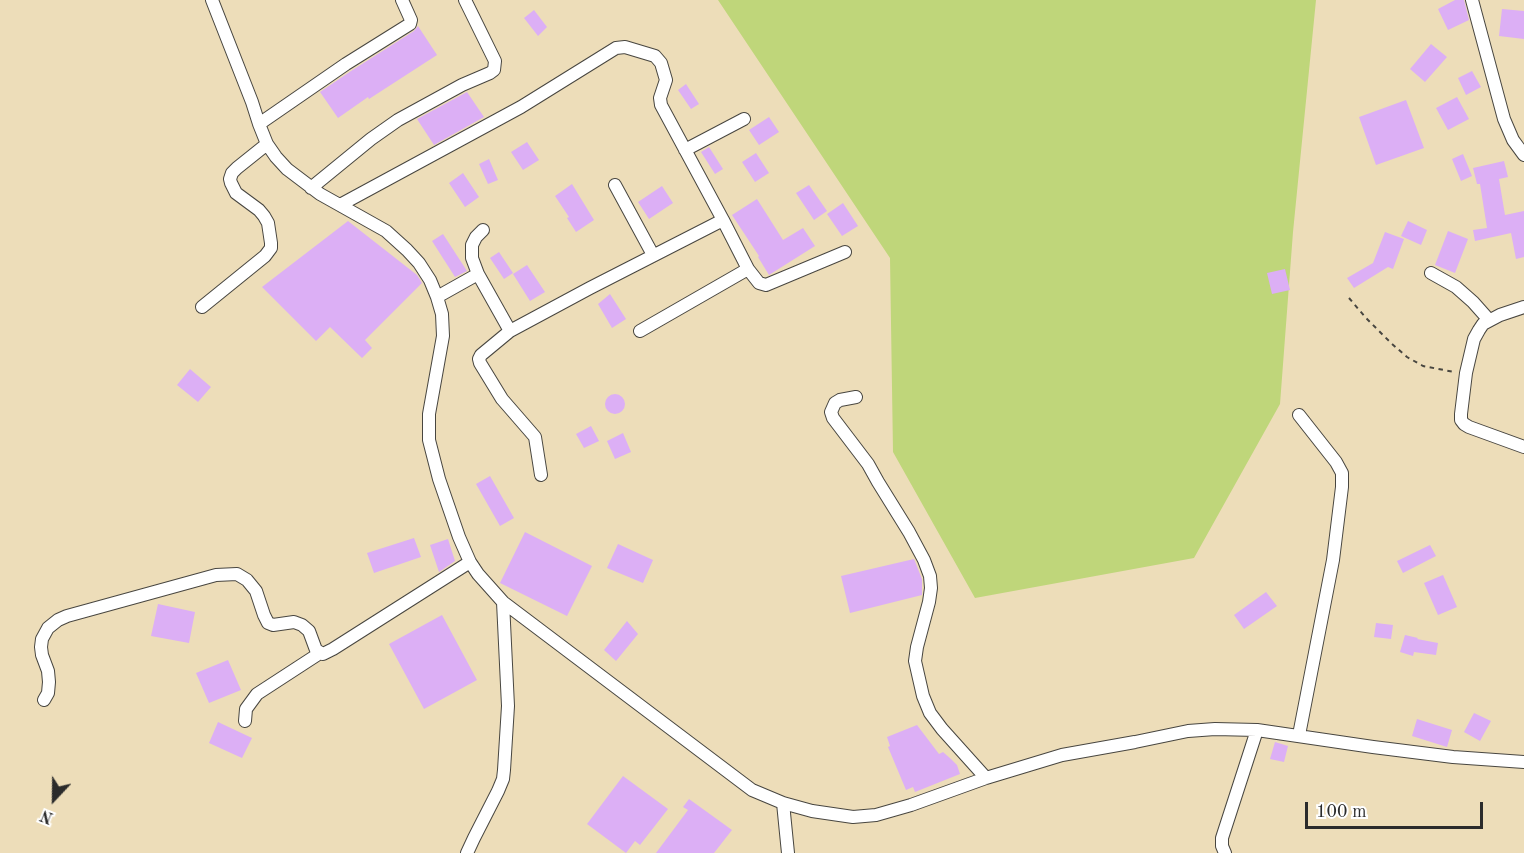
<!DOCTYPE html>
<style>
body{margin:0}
#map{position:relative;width:1524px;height:853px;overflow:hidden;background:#edddb9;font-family:"Old Standard TT",serif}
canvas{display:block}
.north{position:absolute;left:24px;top:769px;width:60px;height:60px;-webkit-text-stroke:4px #fff;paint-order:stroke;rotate:202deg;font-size:16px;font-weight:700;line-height:24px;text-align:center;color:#2b2b2b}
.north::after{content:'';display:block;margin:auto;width:21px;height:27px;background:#2b2b2b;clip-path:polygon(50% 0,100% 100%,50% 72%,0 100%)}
.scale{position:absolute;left:1305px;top:802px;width:178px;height:27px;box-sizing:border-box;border:3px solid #2b2b2b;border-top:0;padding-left:8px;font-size:18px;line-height:21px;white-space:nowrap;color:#2b2b2b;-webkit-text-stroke:4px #fff;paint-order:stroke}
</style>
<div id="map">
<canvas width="1524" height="853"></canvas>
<div class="north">N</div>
<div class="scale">100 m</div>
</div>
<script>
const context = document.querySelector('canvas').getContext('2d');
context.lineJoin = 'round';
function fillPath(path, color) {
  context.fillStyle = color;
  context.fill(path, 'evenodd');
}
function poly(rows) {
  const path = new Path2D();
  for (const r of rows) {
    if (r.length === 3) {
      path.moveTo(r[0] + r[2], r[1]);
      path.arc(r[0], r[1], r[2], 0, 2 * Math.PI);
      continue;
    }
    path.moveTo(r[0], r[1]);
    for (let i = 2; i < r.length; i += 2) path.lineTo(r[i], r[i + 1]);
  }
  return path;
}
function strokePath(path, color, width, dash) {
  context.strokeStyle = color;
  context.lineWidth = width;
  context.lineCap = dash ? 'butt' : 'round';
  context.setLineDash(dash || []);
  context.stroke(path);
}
fillPath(poly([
 [718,0,1316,0,1293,232,1280,404,1194,558,975,598,893,452,890,258]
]), '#bfd67a');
fillPath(poly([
 [1455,0,1464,0,1469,20,1448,30,1438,9],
 [1502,9,1524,11,1524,39,1499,36],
 [534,10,547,27,538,36,524,18],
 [418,26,437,55,369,99,368,97,338,118,320,92,351,71,414,31],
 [1431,44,1447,57,1425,82,1410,69],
 [1472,71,1481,87,1466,95,1458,78],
 [686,84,699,104,691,109,678,90],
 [467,92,484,117,434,145,417,119],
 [1457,97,1469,119,1448,130,1436,108],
 [1406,100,1424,148,1376,165,1359,117],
 [769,117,779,132,759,145,749,130],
 [527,142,539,160,523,170,511,152],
 [709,147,723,169,715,174,701,152],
 [756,153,769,173,755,182,742,162],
 [1463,154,1472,176,1461,181,1452,159],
 [489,159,498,180,488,184,479,164],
 [1504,161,1508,177,1499,179,1505,215,1524,211,1524,257,1516,259,1511,233,1475,241,1473,230,1487,228,1480,184,1477,184,1473,168],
 [463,173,479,197,465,207,449,183],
 [572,184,594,220,576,232,567,218,569,217,555,196],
 [809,185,827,211,814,220,796,193],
 [662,186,673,203,649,219,638,202],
 [757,199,783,240,803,228,815,246,769,275,758,257,759,256,732,215],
 [843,203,858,226,842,236,827,214],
 [348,221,417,275,422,283,365,340,372,348,362,358,330,327,316,341,262,287],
 [1408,221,1427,230,1421,245,1401,236],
 [1448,231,1468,239,1455,273,1435,265],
 [1385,232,1404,239,1393,269,1388,267,1354,288,1347,278,1373,263],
 [443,234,467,271,455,277,432,241],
 [499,252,513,273,504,279,490,258],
 [527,265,545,292,530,301,513,274],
 [1285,269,1290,290,1272,294,1267,273],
 [610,294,626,319,612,328,598,304],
 [190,369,211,387,198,402,177,385],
 [615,404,10],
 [591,426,599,441,584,448,576,434],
 [623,433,631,452,615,459,607,441],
 [490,476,514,518,500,526,476,484],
 [525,532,592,566,567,616,500,583],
 [414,538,421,557,374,573,367,553],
 [448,539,455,561,439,572,430,545],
 [618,544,653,560,643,583,607,568],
 [1430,545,1436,556,1403,573,1397,561],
 [914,559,922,579,922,595,850,613,841,576],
 [1443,575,1457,607,1438,615,1424,583],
 [1266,592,1277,606,1244,629,1234,615],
 [158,604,195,612,189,643,151,636],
 [442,615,477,680,424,709,389,644],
 [627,621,638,634,616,661,604,650],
 [1376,623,1393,625,1391,639,1374,637],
 [1405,635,1418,638,1417,639,1438,643,1436,655,1414,652,1413,656,1400,652],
 [228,660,241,690,209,703,196,673],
 [1474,713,1491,721,1480,741,1464,732],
 [1417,719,1452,730,1447,747,1412,736],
 [218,722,252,738,242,758,209,743],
 [917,725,939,754,943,752,951,759,957,765,960,774,915,792,913,787,906,790,888,747,890,746,887,737],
 [1275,742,1288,746,1284,762,1270,759],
 [623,776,668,809,640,845,635,841,626,853,587,824],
 [689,799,732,830,714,853,656,853,688,810,683,807]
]), '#dcaff5');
const minor = poly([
 [212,0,252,102,259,124,267,144,276,157,287,169,320,194,386,231,407,250,419,263,430,280,437,297,442,314,443,336,429,414,429,440,439,479,459,537,470,562,478,574,503,602,752,790,783,803,812,811,853,817,876,815,911,805,986,778,1062,755,1135,742,1188,731,1215,729,1257,730,1373,747,1453,757,1524,762],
 [1472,0,1504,119,1513,140,1524,155],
 [259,124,346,64,410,24,411,20,402,0],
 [685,150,744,119],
 [615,185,653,255],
 [311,188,371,139,398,120,462,85,490,73,494,70,495,61,465,0],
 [340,205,521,107,616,48,625,47,655,56,661,63,666,80,660,98,661,105,723,220,748,269,759,283,766,285,845,252],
 [483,230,476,237,472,245,472,258,478,274,510,331],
 [1431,273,1456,287,1473,302,1489,320],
 [437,297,478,274],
 [202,307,265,256,271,248,271,243,268,223,264,216,259,210,236,193,231,183,230,179,232,173,237,168,267,144],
 [1524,307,1500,315,1483,324,1479,330,1474,339,1466,373,1461,414,1461,420,1464,424,1469,427,1524,447],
 [640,331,748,269],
 [856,397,840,400,835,403,831,412,833,418,868,464,878,482,909,532,924,560,930,576,931,588,929,602,917,647,915,661,923,696,930,713,942,729,986,778],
 [541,475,535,437,502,399,480,363,479,359,481,355,510,331,590,288,723,220],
 [44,700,48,693,49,682,48,671,42,655,41,647,42,639,48,628,58,620,67,616,216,575,237,574,247,580,256,591,264,615,268,623,273,625,294,622,302,625,309,631,316,650,323,654,333,649,470,562],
 [245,721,246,709,257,694,320,653],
 [1299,735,1333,560,1342,487,1342,473,1336,462,1299,415],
 [783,803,788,853],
 [467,853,474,838,498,791,503,779,504,770,508,706,503,602],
 [1225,853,1222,846,1222,838,1257,730]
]);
strokePath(minor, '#484640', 14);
strokePath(poly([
 [1349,298,1366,318,1391,343,1407,357,1423,366,1454,372]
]), '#484640', 2, [4.5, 4.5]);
strokePath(minor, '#fff', 12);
</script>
